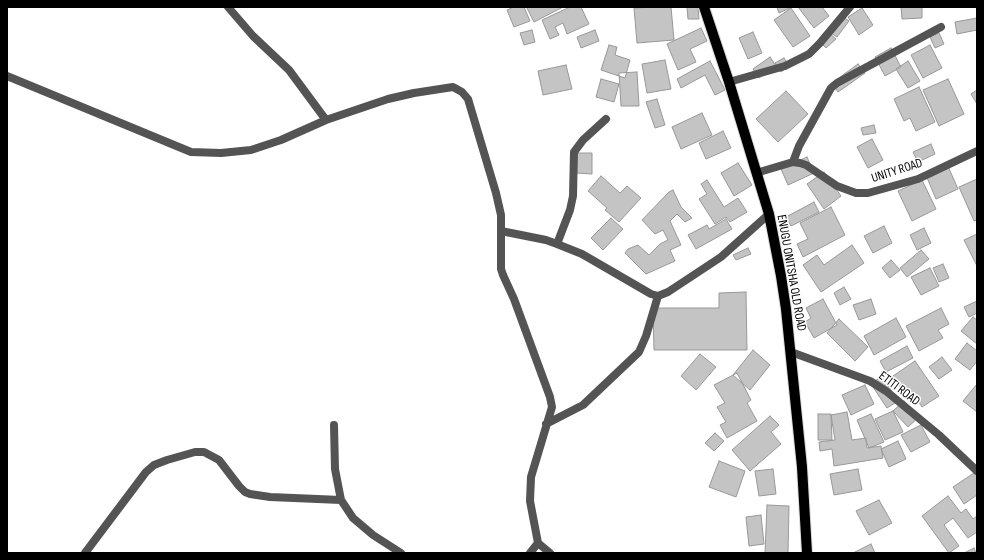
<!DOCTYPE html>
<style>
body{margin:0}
#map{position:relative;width:984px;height:560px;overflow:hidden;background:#fff;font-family:"Sofia Sans Condensed",sans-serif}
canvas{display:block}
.frame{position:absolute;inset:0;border:8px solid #000;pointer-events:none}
</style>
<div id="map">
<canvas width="984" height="560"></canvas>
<div class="frame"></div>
</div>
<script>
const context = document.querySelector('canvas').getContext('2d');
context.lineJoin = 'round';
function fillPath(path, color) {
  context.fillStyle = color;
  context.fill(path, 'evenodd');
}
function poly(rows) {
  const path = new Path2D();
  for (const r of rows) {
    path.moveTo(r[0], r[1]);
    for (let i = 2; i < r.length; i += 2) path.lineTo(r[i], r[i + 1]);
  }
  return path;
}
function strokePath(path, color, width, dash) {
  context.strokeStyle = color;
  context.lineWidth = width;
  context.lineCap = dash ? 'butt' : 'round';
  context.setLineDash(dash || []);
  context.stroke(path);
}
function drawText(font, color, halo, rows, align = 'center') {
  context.font = font + ' "Sofia Sans Condensed",sans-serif';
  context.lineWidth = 3;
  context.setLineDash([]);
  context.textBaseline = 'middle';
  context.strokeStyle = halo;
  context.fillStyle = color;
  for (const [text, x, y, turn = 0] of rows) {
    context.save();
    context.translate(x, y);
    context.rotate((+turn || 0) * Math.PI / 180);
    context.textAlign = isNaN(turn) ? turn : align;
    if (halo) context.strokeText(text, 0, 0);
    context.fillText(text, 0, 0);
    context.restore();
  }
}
const building = poly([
 [514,7,524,7,530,21,514,27,507,10,514,7],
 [529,7,563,7,534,22,527,8,529,7],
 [570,7,581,7,589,24,567,34,563,23,555,27,559,35,550,39,542,20,570,7],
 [653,7,671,7,674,40,637,43,634,8,653,7],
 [687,7,698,7,699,19,688,19,687,7],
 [777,7,792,7,779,13,777,7],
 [798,7,822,7,829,16,814,28,798,7],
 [901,7,922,7,922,18,902,19,901,7],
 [791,8,810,36,793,47,774,20,791,8],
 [862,8,873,25,859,35,848,17,862,8],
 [840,15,849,21,837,37,828,31,840,15],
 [977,18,977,30,957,34,955,22,977,18],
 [701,28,707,41,690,49,696,62,678,70,667,44,701,28],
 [532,30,535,42,524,45,520,33,532,30],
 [595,30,599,41,581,48,577,37,595,30],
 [753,32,762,53,748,59,739,38,753,32],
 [829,33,836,39,826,48,820,42,829,33],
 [939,33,944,44,935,48,930,37,939,33],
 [609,45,617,47,615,55,630,60,625,78,601,70,609,45],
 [930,45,942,68,923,78,911,55,930,45],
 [891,48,901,67,885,76,875,57,891,48],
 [770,57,776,66,759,78,753,69,770,57],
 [784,58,789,66,781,72,775,63,784,58],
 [665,60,671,89,647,93,642,64,665,60],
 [710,61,725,90,715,95,705,75,681,88,677,79,710,61],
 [908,61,920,81,908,88,896,69,908,61],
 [858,64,865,73,838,92,832,83,858,64],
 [566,65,572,89,543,95,538,71,566,65],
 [637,72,639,106,621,106,619,73,637,72],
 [601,79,619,84,614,102,596,97,601,79],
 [948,79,964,114,939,126,923,90,948,79],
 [919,87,935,122,916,131,910,118,904,121,894,99,919,87],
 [977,90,977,104,971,94,977,90],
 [786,91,808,114,778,142,756,119,786,91],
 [657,99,665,125,655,128,646,102,657,99],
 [702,113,712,135,681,149,672,127,702,113],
 [874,125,876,133,863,135,861,128,874,125],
 [723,131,731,148,706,159,699,143,723,131],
 [872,139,883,160,868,168,857,147,872,139],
 [931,144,935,154,918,162,913,152,931,144],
 [576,153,592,153,592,174,576,173,576,153],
 [807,157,814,173,788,185,781,169,807,157],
 [738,163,752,185,734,196,721,173,738,163],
 [947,164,958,189,936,199,925,173,947,164],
 [824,172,841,196,824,209,807,184,824,172],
 [601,176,620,193,627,186,641,198,619,222,605,210,607,208,588,191,601,176],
 [977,179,977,220,974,221,959,187,977,179],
 [707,180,724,207,738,198,747,212,730,222,726,217,715,224,699,199,707,194,701,184,707,180],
 [922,180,936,209,912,221,898,191,922,180],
 [673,190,681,207,692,218,685,222,677,214,670,221,681,245,670,250,675,261,646,274,625,253,628,249,638,245,649,255,660,244,668,240,663,230,655,234,642,220,669,192,673,190],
 [814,202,819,212,791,226,786,217,814,202],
 [831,207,845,235,803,257,797,244,808,239,800,223,831,207],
 [611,218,623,229,603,250,591,238,611,218],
 [726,219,732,229,696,249,688,235,707,225,709,229,726,219],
 [884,226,892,243,873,253,864,236,884,226],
 [924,228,931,243,917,250,910,235,924,228],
 [977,234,977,266,964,240,977,234],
 [852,245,864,263,821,292,803,265,817,255,824,265,852,245],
 [748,248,751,254,736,260,733,255,748,248],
 [921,250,929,259,907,277,900,268,921,250],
 [891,260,900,270,890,278,882,268,891,260],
 [943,264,949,278,939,282,933,268,943,264],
 [930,268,939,286,921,295,911,277,930,268],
 [844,287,851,299,840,305,834,293,844,287],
 [746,292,747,350,654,350,653,308,719,308,719,293,746,292],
 [823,299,837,325,814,338,805,322,811,318,806,308,823,299],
 [871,299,876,314,859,320,853,305,871,299],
 [977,301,977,313,969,317,964,307,977,301],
 [941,308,949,324,938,330,943,338,919,351,906,326,941,308],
 [973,317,977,320,977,344,961,331,973,317],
 [896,318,906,337,874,355,864,336,896,318],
 [839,319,868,347,855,361,827,333,839,319],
 [967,343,977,351,977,361,970,370,955,359,967,343],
 [907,346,913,358,886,372,880,361,907,346],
 [753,350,770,365,750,390,733,375,753,350],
 [700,354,716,367,696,390,681,376,700,354],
 [942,357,952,370,939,379,929,367,942,357],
 [915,361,939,396,922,407,910,389,904,393,893,376,915,361],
 [737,373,751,400,747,403,757,421,727,438,720,425,726,422,717,407,725,403,714,385,737,373],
 [882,376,898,401,887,408,871,384,882,376],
 [977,384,977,412,963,401,977,384],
 [865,385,874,404,851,415,842,395,865,385],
 [904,401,919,417,908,427,893,411,904,401],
 [893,411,903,432,885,440,875,419,893,411],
 [847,412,852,440,866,438,867,448,881,446,883,458,834,466,832,449,820,451,819,442,835,440,831,415,847,412],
 [818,414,831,414,832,440,818,440,818,414],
 [871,414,884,442,869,448,857,420,871,414],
 [770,416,779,425,771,432,781,444,750,471,732,450,770,416],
 [921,425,930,442,911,452,901,435,921,425],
 [715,433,724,441,714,451,705,443,715,433],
 [898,441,906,459,889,467,881,449,898,441],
 [719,461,745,471,736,497,709,487,719,461],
 [773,469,776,494,759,496,755,471,773,469],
 [858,469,862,490,834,495,830,474,858,469],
 [977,471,977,495,964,504,953,487,977,471],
 [948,496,961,513,966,509,973,519,977,516,977,532,968,538,953,518,944,525,959,546,949,553,922,516,948,496],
 [879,500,892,523,869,535,856,511,879,500],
 [767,505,789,506,788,553,765,553,767,505],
 [761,515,764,544,749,546,746,517,761,515],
 [871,544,875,553,853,553,871,544],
 [974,548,976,553,964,553,974,548]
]);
fillPath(building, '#c4c4c4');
strokePath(building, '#989898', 1);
const primary = poly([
 [704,7,729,82,769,214,781,276,786,309,802,467,807,553]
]);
strokePath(primary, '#dbdbdb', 12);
strokePath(poly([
 [228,7,253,36,289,70,326,120],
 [7,76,191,152,221,153,251,150,281,140,326,120,388,99,414,93,453,87,462,92,468,99,496,193,501,215,501,269,503,275,514,299,550,397,552,407,531,477,530,501,538,543,530,553],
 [729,82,785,66,809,54,820,43,850,7],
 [793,162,799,146,831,88,837,83,941,27],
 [756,173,793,162,800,163,806,165,837,186,856,193,868,193,918,179,977,151],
 [501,231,546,240,557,244,582,254,651,294,658,296,668,292,721,257,769,214],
 [557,244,570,210,573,196,574,152,583,140,606,119],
 [791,352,870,381,886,391,939,435,977,471],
 [546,424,583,405,639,352,646,336,658,296],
 [334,425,335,469,341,500,353,518,373,535,401,553],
 [538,543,550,553],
 [85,553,146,472,154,465,167,460,195,452,204,452,219,460,239,486,245,492,250,494,270,497,341,500]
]), '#545454', 8);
strokePath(primary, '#000', 10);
drawText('13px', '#000', '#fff', [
 ["UNITY ROAD",897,171,-18],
 ["ENUGU ONITSHA OLD ROAD",791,273,80],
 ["ETITI ROAD",899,389,37]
]);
</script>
